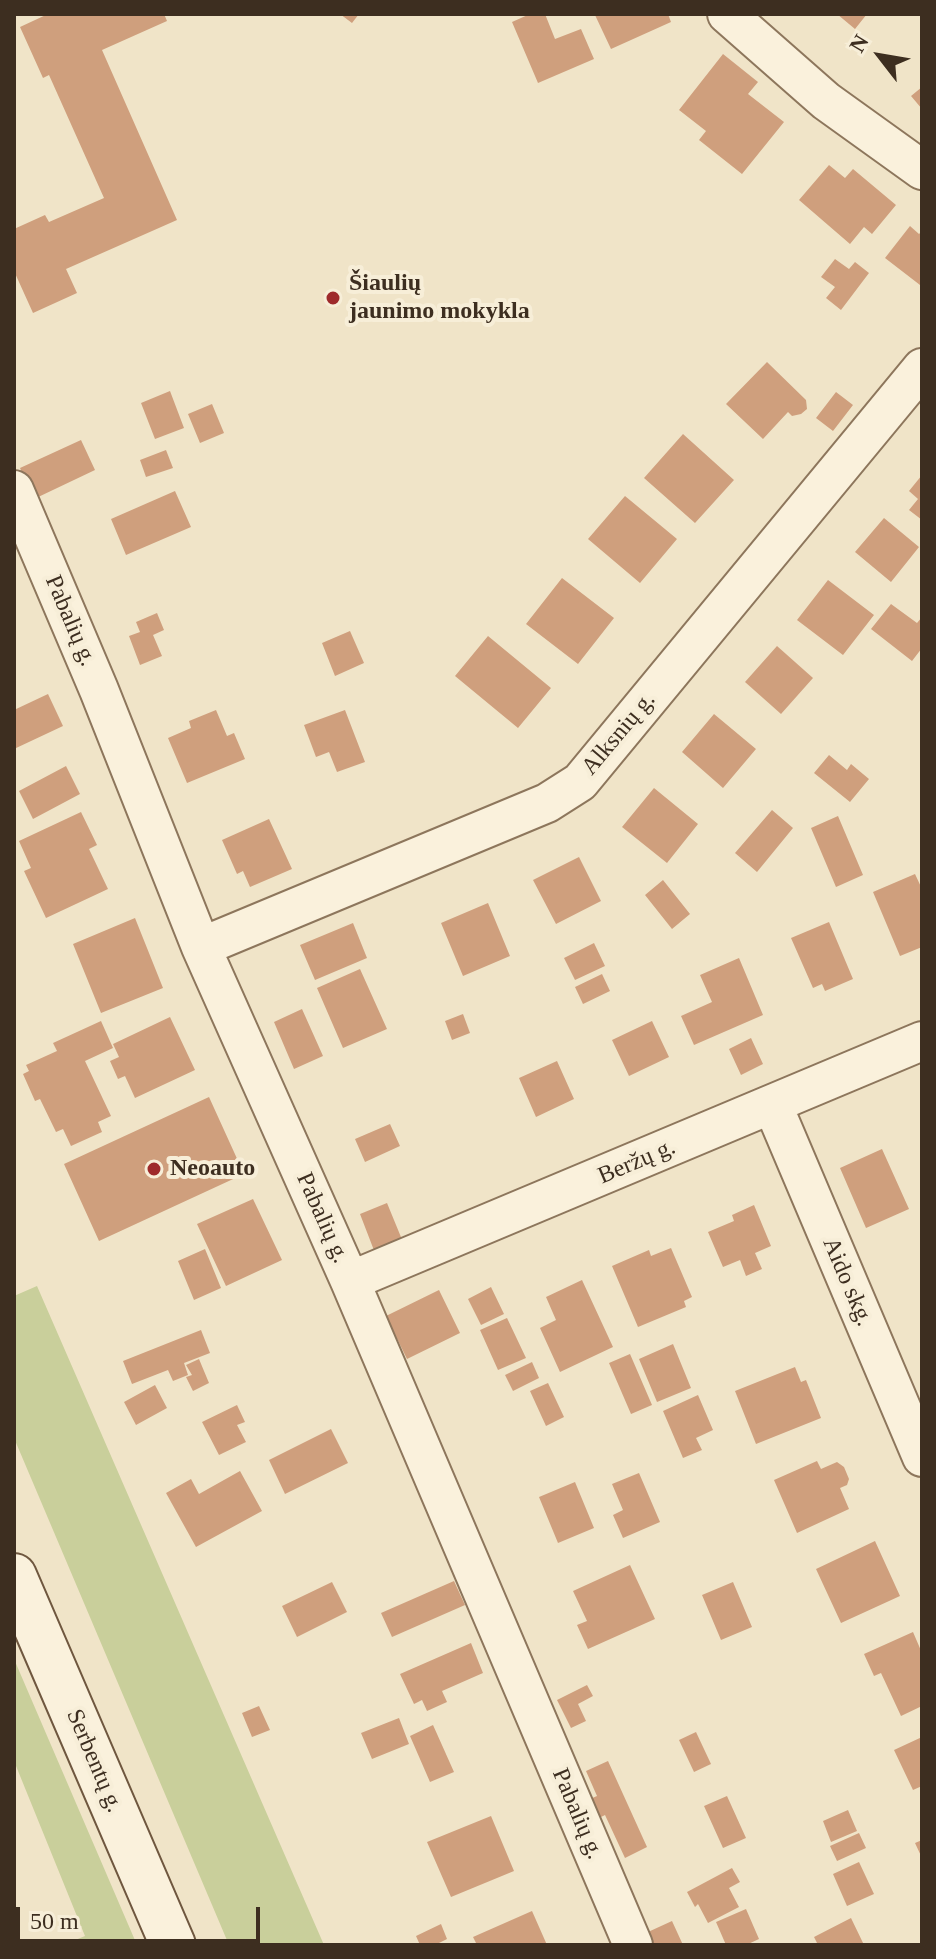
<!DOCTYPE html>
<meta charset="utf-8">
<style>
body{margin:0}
#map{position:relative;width:936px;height:1959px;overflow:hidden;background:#f0e4c8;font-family:Georgia,serif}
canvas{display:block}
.frame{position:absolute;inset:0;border:16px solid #3d2e20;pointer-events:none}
.north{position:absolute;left:840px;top:16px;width:80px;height:80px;-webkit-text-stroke:6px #f7eed8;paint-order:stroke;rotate:301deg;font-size:22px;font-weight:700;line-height:32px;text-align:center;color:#3d2e20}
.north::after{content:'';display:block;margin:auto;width:28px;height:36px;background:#3d2e20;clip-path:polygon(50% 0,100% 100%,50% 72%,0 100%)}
.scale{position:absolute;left:16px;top:1907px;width:244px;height:36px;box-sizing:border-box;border:4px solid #3d2e20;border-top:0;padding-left:10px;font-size:24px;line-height:28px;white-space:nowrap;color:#3d2e20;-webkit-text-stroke:6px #f7eed8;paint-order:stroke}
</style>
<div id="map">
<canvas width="936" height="1959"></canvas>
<div class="frame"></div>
<div class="north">N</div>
<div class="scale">50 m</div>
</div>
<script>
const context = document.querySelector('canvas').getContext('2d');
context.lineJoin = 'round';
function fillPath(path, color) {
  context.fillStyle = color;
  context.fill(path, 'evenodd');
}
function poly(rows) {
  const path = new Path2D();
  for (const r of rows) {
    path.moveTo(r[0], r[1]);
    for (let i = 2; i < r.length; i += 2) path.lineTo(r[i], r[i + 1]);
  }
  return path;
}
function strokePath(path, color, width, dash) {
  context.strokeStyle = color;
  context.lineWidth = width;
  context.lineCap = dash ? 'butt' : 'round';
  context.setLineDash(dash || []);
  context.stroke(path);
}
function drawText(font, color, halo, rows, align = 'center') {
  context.font = font + ' Georgia,serif';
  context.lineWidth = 8;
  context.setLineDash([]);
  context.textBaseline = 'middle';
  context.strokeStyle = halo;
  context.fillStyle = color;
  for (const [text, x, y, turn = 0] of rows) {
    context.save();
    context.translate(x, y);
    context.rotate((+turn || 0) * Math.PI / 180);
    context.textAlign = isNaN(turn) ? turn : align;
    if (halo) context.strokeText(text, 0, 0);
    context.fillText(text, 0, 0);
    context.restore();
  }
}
fillPath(poly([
 [37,1286,324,1945,229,1945,14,1438,14,1296],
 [14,1659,137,1945,63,1945,85,1936,14,1761]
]), '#c9cf9b');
fillPath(poly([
 [48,14,164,14,167,21,102,50,177,220,66,269,77,293,33,313,14,271,14,229,45,215,49,222,104,198,49,75,43,78,20,27],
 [340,14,359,14,352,23],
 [530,14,545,14,555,39,581,29,594,59,538,83,512,22],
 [598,14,668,14,671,22,611,49,595,15],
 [837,14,867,14,855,29],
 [723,54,758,82,748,94,784,122,742,174,699,140,706,131,679,110],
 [922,87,922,109,911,96],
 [829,165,845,178,853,169,896,205,872,234,864,227,850,244,799,200],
 [910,226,919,234,922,231,922,282,920,285,885,258],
 [835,259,849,269,855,262,869,273,841,310,826,298,835,287,821,277],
 [767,362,806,400,807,409,801,414,792,416,788,412,763,439,726,404],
 [170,391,184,428,155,439,141,403],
 [836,392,853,405,833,431,816,418],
 [212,404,224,433,200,443,188,414],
 [683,434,734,480,695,523,644,478],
 [81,440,95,470,34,499,20,468],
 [166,450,173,468,146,477,140,460],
 [922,475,922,520,909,510,918,499,909,491],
 [175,491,191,527,126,555,111,519],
 [625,496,677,539,640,583,588,539],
 [884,518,919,547,891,582,855,552],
 [562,578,614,618,578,664,526,624],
 [828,580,874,615,843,655,797,620],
 [891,604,917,623,922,617,922,648,912,661,871,629],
 [157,613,164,630,153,635,162,656,140,665,129,636,140,632,136,622],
 [350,631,364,663,335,676,322,643],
 [488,636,551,688,518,728,455,676],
 [777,646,813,678,781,714,745,682],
 [48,694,63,726,14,749,14,710],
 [216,710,227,736,234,733,245,759,187,783,168,738,191,728,189,721],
 [345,710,365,762,337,772,329,752,316,757,304,725],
 [714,714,756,749,723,788,682,752],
 [829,755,847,770,851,764,869,779,850,802,814,773],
 [66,766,80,794,33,819,19,791],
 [654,788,698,824,667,863,622,827],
 [772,810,793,828,757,872,735,853],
 [81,812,97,845,89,849,108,889,46,918,24,871,31,868,19,841],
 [838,816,863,875,836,887,811,828],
 [269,819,292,869,250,887,243,871,237,874,222,840],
 [579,857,601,901,556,924,533,880],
 [915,874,922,889,922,947,900,956,873,892],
 [663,880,690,914,672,929,645,895],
 [488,903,510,956,463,976,441,923],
 [135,918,163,988,101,1013,73,944],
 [829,922,853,979,825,991,822,984,813,988,791,938],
 [353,923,367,958,315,980,300,945],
 [594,943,605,966,575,980,564,958],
 [739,958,763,1015,694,1045,681,1016,712,1002,700,975],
 [360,969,387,1029,343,1048,317,988],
 [602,974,610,991,583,1004,575,987],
 [302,1009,323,1056,294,1069,274,1022],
 [463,1014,470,1033,452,1040,445,1021],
 [170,1017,195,1070,135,1098,125,1076,118,1079,110,1061,119,1057,113,1044],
 [101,1021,113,1048,85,1061,111,1116,98,1122,102,1132,71,1146,63,1129,56,1132,40,1099,35,1101,23,1074,29,1071,26,1065,57,1051,53,1043],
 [652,1021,669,1057,629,1076,612,1040],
 [751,1038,763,1064,741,1075,729,1049],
 [557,1061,574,1099,536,1117,519,1078],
 [209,1097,244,1174,99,1241,64,1164],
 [390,1124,400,1146,365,1162,355,1139],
 [882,1149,909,1209,866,1228,840,1168],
 [253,1199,282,1260,226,1286,197,1224],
 [387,1203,403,1242,375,1253,360,1214],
 [754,1205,771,1246,755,1253,762,1269,746,1276,740,1260,723,1267,708,1232,734,1221,732,1215],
 [671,1248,692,1297,684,1301,686,1307,638,1327,612,1266,649,1250,651,1256],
 [205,1249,221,1288,194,1300,178,1261],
 [582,1280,613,1347,560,1372,540,1328,556,1320,546,1297],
 [491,1287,504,1314,481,1325,468,1299],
 [439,1290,460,1333,407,1359,386,1316],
 [507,1318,526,1358,498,1370,480,1330],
 [201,1330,210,1353,184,1363,188,1375,173,1381,168,1370,132,1384,123,1361],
 [673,1344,691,1388,657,1402,639,1359],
 [630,1354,652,1405,631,1414,609,1363],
 [199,1359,209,1383,193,1391,186,1377,192,1375,186,1365],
 [532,1362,539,1378,513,1391,505,1375],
 [795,1367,801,1382,806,1380,821,1418,756,1444,735,1391],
 [548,1383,564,1417,546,1426,530,1391],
 [155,1385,167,1408,136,1425,124,1402],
 [698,1395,713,1430,696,1438,702,1450,683,1458,663,1411],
 [237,1405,245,1422,237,1425,246,1442,219,1455,202,1422],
 [331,1429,348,1463,285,1494,269,1460],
 [817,1461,821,1469,837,1462,844,1467,849,1479,847,1485,840,1488,849,1509,797,1533,774,1480],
 [240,1471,262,1511,196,1547,166,1493,191,1479,199,1494],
 [639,1473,660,1522,623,1538,613,1515,623,1510,612,1484],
 [575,1482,594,1528,558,1543,539,1497],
 [875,1541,900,1596,841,1623,816,1569],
 [630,1565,655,1619,588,1649,577,1625,587,1621,573,1591],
 [454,1581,465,1605,392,1637,381,1613],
 [332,1582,347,1612,297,1637,282,1606],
 [733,1582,752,1627,721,1640,702,1595],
 [913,1632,922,1653,922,1706,901,1716,881,1673,874,1676,864,1654],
 [471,1643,483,1673,442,1691,447,1702,427,1711,422,1700,414,1704,400,1674],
 [587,1685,593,1696,578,1704,586,1721,571,1728,557,1700],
 [259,1706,270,1730,252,1737,242,1713],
 [399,1718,409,1744,372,1759,361,1733],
 [433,1725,454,1772,430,1782,410,1736],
 [696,1732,711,1764,694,1772,679,1740],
 [922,1737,922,1786,913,1790,894,1750],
 [608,1761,647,1847,625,1858,605,1815,599,1818,590,1799,597,1796,586,1771],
 [727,1796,746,1838,723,1848,704,1806],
 [848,1810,857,1831,831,1842,823,1821],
 [491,1816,514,1871,451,1897,427,1842],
 [859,1833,866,1848,837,1861,830,1846],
 [922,1840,922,1858,915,1843],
 [859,1862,874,1894,847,1906,833,1874],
 [732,1868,740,1882,729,1888,739,1907,708,1923,698,1904,695,1907,687,1892],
 [746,1909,759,1939,746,1945,726,1945,716,1922],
 [532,1911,547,1945,477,1945,473,1937],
 [851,1918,864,1945,818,1945,814,1937],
 [672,1921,683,1945,654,1945,648,1932],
 [441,1924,447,1939,435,1945,420,1945,416,1936]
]), '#cf9f7d');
const minor = poly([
 [727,14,826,101,922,170],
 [14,490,99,690,201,947,350,1281,633,1945],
 [201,947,547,803,580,782,922,368],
 [773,1106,922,1457],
 [350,1281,922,1041]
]);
const secondary = poly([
 [14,1576,173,1945]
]);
strokePath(minor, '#8d765c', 42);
strokePath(secondary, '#6f573f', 48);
strokePath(minor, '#faf1dc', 38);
strokePath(secondary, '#faf1dc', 44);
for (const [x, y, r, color] of [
 [333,298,8,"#9e2a2b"],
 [154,1169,8,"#9e2a2b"]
]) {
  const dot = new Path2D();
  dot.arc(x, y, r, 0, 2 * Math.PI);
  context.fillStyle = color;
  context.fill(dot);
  strokePath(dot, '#f7eed8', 3);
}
drawText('bold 24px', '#3d2e20', '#f7eed8', [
 ["Šiaulių",349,284],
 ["jaunimo mokykla",349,312],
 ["Neoauto",170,1169]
], 'left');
drawText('24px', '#3d2e20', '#f7eed8', [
 ["Pabalių g.",70,621,67],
 ["Alksnių g.",619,734,-50],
 ["Beržų g.",637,1162,-23],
 ["Pabalių g.",322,1218,66],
 ["Aido skg.",847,1282,67],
 ["Serbentų g.",94,1761,67],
 ["Pabalių g.",577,1814,67]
]);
</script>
